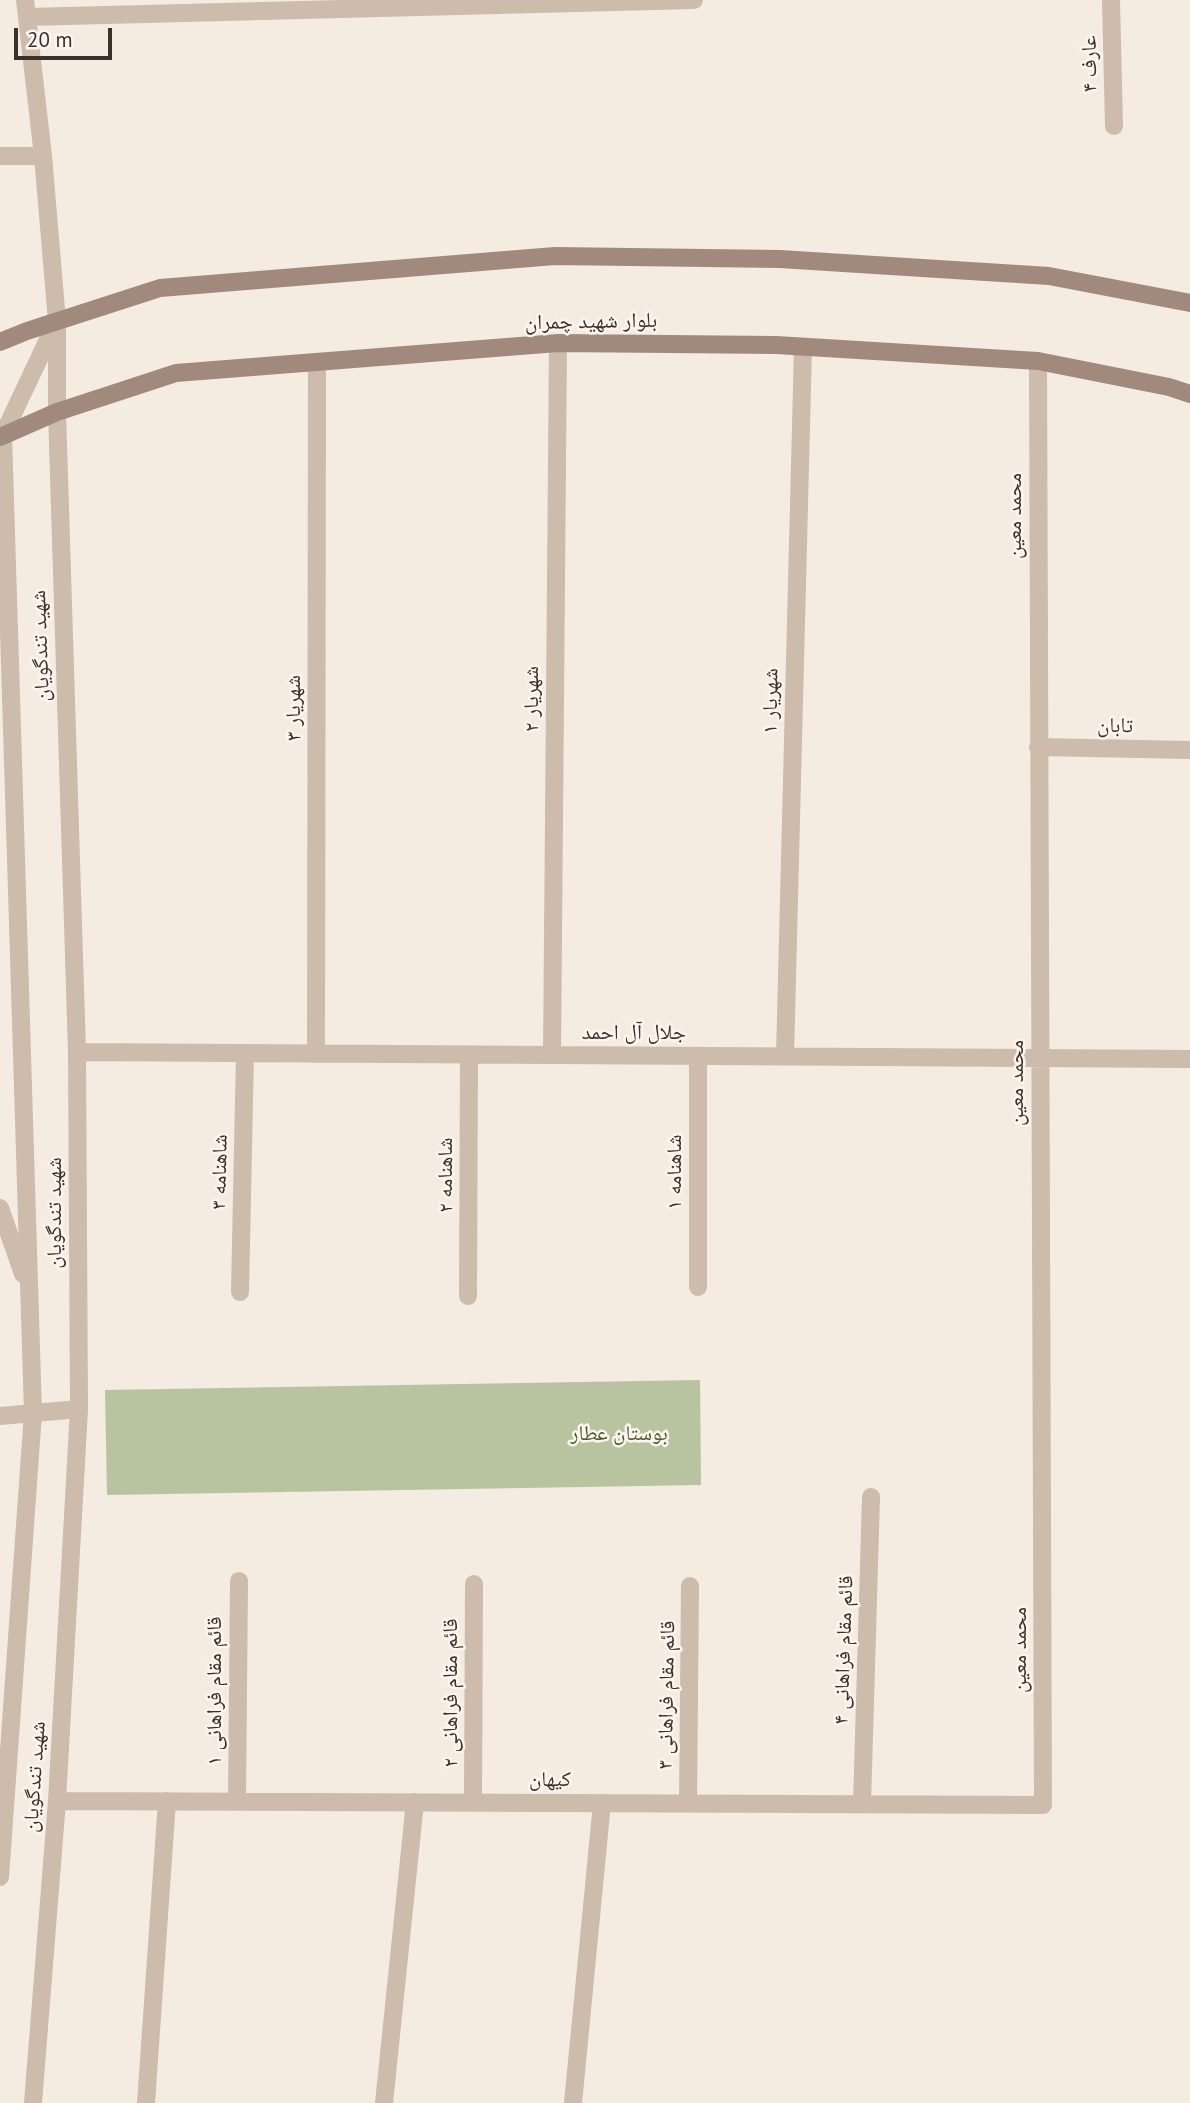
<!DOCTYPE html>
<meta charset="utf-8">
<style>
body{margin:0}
#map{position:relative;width:1190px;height:2103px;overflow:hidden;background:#f4ebe1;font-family:"PT Sans",sans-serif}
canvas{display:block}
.scale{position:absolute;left:14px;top:28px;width:98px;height:32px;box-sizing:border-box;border:4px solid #3b302b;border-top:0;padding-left:9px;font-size:21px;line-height:24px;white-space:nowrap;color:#3b302b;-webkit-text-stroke:5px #fbf5ee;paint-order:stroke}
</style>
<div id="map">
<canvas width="1190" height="2103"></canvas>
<div class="scale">20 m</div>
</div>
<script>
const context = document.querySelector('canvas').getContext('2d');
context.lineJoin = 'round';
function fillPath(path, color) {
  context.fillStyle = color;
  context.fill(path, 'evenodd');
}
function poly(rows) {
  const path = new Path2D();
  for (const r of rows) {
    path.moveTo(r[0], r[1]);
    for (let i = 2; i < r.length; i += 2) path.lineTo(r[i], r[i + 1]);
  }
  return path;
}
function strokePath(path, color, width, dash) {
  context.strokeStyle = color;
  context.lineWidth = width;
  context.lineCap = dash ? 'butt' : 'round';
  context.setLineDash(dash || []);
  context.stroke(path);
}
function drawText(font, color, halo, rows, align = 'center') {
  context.font = font + ' "PT Sans","Noto Naskh Arabic",sans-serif';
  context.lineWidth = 5;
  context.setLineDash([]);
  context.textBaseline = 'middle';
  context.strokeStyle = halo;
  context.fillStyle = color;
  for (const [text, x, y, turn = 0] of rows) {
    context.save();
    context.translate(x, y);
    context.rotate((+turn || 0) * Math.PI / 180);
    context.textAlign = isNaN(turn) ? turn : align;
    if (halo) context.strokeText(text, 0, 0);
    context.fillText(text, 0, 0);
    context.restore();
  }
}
fillPath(poly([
 [700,1380,701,1485,107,1495,105,1390]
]), '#b8c4a0');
strokePath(poly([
 [25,0,43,156,57,321,57,412,77,1052,79,1409,57,1801,33,2103],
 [1111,0,1114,126],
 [27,17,694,0],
 [0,156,43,156],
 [1038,747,1190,750],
 [77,1052,1190,1059],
 [316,1054,317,362],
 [552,1055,558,343],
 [785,1056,803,347],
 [0,1208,23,1274],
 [698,1287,698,1056],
 [240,1292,245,1053],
 [468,1296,469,1055],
 [0,1416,79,1409],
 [57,1801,1043,1805,1038,361],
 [237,1801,239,1581],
 [473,1802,474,1584],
 [688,1803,690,1586],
 [862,1804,871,1497],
 [0,1877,33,1413,3,435,54,327],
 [146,2103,167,1801],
 [384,2103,415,1802],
 [573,2103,602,1803]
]), '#cdbbac', 18);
strokePath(poly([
 [0,342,27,331,160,288,555,256,780,259,1049,276,1190,303],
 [0,437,57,412,176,373,558,343,776,345,1038,361,1169,387,1190,394]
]), '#a18a7d', 18);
drawText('21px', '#3b302b', '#fbf5ee', [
 ["عارف ۴",1090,64,-91],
 ["بلوار شهید چمران",591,322,-1],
 ["محمد معین",1015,516,-90],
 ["شهید تندگویان",41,646,-92],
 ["شهریار ۲",532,699,-90],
 ["شهریار ۱",771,701,-89],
 ["شهریار ۳",294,708,-90],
 ["تابان",1115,726,1],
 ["جلال آل احمد",634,1033],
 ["محمد معین",1017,1083,-90],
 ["شاهنامه ۳",220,1172,-89],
 ["شاهنامه ۱",675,1172,-90],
 ["شاهنامه ۲",446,1175,-90],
 ["شهید تندگویان",55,1213,-90],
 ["قائم مقام فراهانی ۴",844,1650,-88],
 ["محمد معین",1020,1650,-90],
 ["قائم مقام فراهانی ۱",215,1691,-90],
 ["قائم مقام فراهانی ۲",451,1693,-90],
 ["قائم مقام فراهانی ۳",667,1695,-89],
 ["شهید تندگویان",35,1777,-86],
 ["کیهان",550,1780]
]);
drawText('21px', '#4a5a2e', '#fbf5ee', [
 ["بوستان عطار",619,1434]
]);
</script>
